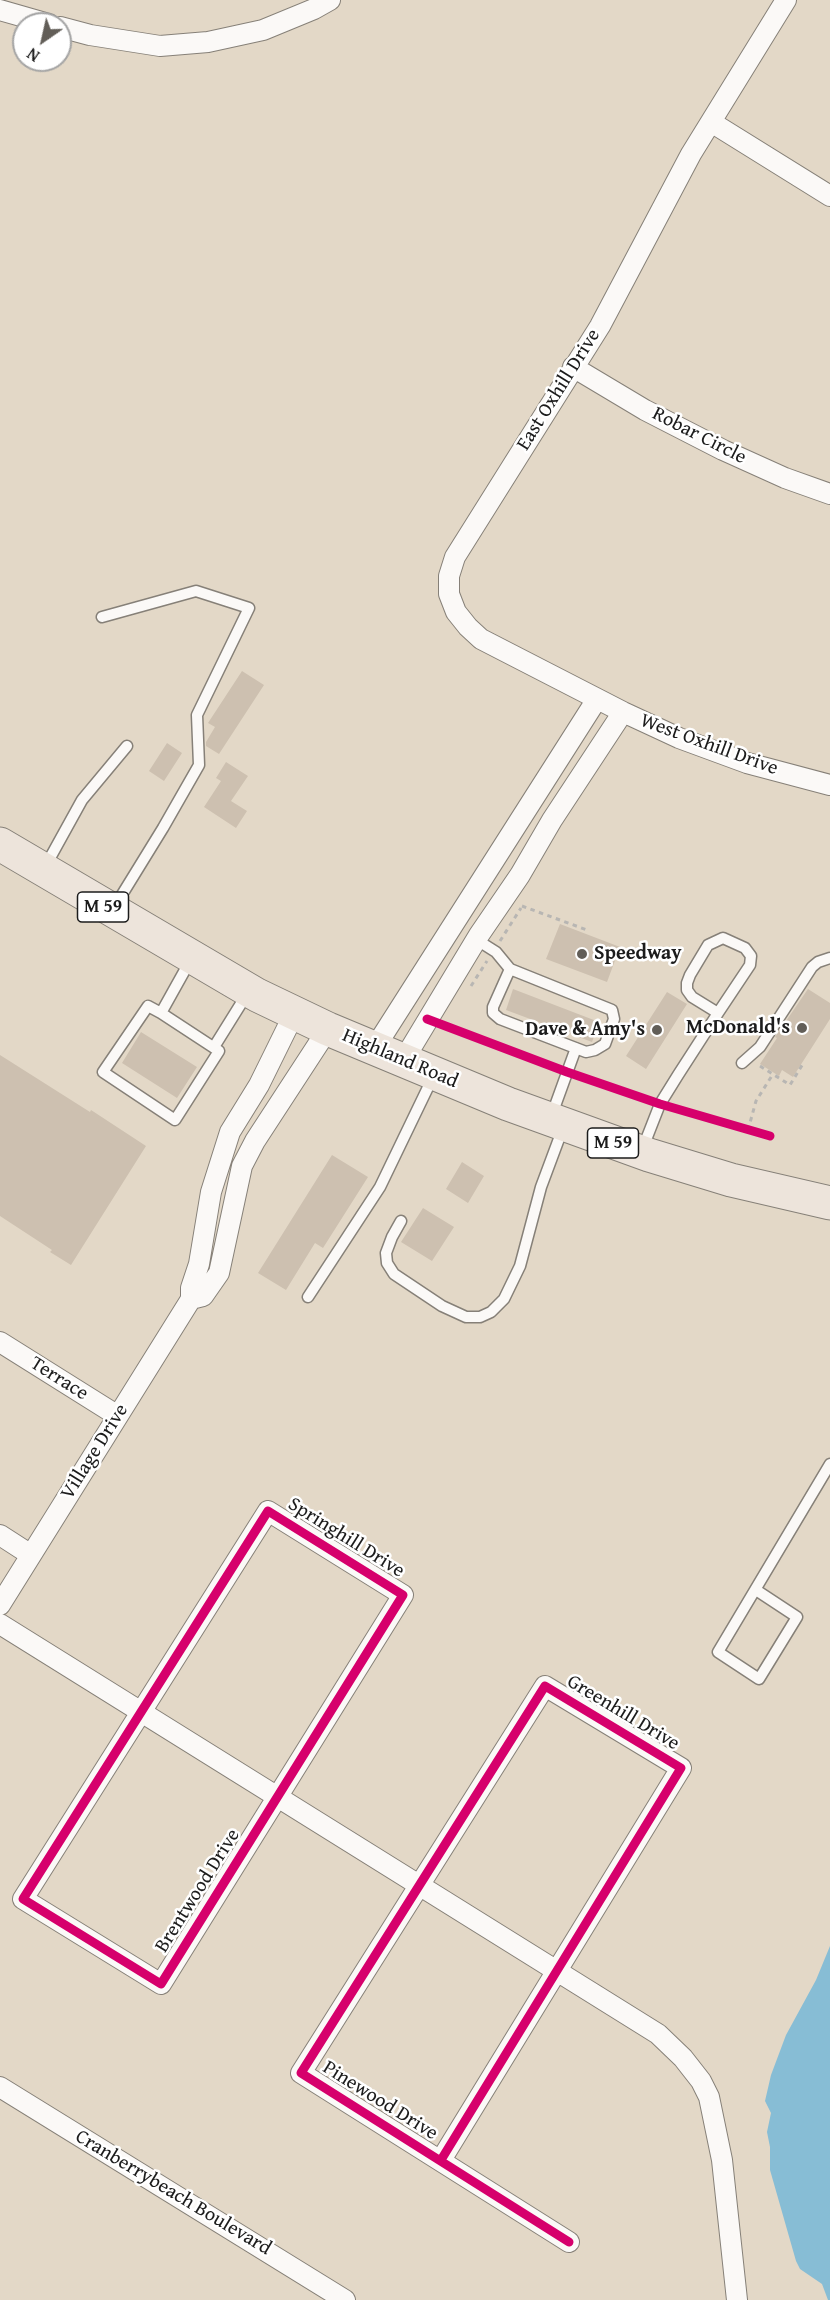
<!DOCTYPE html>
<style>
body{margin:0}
#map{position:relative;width:830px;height:2300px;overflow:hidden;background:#e3d8c7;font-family:"Gentium Book Plus",serif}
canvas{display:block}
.north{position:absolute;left:12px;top:12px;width:60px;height:60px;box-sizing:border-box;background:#fff;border:2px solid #a4a4a4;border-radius:50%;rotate:214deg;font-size:16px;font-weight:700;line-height:24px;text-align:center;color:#1c1c1c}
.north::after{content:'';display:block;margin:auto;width:21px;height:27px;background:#625e58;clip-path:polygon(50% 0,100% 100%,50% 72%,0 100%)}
</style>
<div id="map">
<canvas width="830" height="2300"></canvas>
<div class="north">N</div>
</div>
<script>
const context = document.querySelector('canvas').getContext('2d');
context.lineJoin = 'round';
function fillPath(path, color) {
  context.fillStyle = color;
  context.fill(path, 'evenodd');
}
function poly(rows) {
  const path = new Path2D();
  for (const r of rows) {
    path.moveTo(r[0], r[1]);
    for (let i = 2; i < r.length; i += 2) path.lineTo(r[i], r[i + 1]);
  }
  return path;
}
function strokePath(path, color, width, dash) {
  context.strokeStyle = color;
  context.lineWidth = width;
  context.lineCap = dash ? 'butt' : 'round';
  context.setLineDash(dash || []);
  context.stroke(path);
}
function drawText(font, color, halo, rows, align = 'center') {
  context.font = font + ' "Gentium Book Plus",serif';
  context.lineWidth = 5;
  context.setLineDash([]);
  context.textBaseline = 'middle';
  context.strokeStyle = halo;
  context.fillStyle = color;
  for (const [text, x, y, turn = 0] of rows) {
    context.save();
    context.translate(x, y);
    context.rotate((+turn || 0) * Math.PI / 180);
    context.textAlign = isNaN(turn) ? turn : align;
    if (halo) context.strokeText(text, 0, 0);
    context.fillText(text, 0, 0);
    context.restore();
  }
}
fillPath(poly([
 [830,1946,830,2300,828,2300,822,2284,800,2269,796,2261,770,2170,770,2147,767,2132,771,2113,765,2101,771,2075,786,2035,816,1980]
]), '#87bdd5');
fillPath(poly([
 [242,671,264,685,219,754,206,746,206,742,215,727,208,723],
 [167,743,182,753,164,781,149,771],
 [226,762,248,776,231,801,247,811,236,828,204,807,221,781,216,778],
 [560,924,620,947,607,982,546,959],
 [513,989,599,1022,592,1042,506,1010],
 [808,989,830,1003,830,1019,793,1077,782,1070,779,1076,760,1064,777,1038,775,1037],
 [667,992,687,1004,646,1069,626,1056],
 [141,1032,197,1067,177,1098,122,1063],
 [0,1055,90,1112,91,1110,146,1146,71,1265,50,1252,52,1250,0,1216],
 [332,1155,368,1177,323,1248,315,1243,286,1290,258,1273],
 [462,1162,484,1176,468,1203,446,1189],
 [423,1208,454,1227,432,1261,401,1242]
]), '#cdc0b0');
const lane = poly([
 [102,617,196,591,249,608,197,715,199,765,163,828,115,906],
 [45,867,82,800,127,746],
 [477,940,496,952,510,969,612,1010,614,1019,605,1044,595,1050,586,1052,500,1019,493,1013,493,1007,510,969],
 [161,1013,148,1006,103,1072,175,1120,219,1051,161,1013,190,961],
 [214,1047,247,994],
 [742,1063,760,1047,812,967,818,962,830,958],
 [551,1117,576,1048],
 [642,1150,660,1104,678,1075,718,1013,750,965,751,956,745,948,723,938,708,945,690,975,687,983,687,990,692,997,718,1013],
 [401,1221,392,1237,386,1253,387,1263,394,1274,442,1306,466,1317,480,1317,491,1312,504,1299,520,1266,541,1187,563,1128],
 [308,1297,380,1187,433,1077],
 [756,1590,797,1617,759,1679,718,1652,830,1464]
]);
const street = poly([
 [786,0,691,154,600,326,455,557,449,576,449,594,456,612,468,627,481,639,623,712,679,738,747,763,830,785],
 [0,10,49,24],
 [60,27,90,35,160,46,208,42,263,30,314,9,330,0],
 [711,122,830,196],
 [573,367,645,410,723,450,785,478,830,494],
 [374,1049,597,699],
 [403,1061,479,935,520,875,552,820,623,712],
 [191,1299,203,1296,219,1273,242,1166,255,1141,328,1029],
 [0,1342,118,1416],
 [268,1511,403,1595,161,1984,23,1899,268,1511],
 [0,1535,31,1555],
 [0,1605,191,1299,191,1288,199,1264,211,1192,230,1132,259,1085,294,1014],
 [0,1624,658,2034,683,2058,701,2081,709,2097,722,2160,737,2300],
 [0,2087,345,2300],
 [441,2160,681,1768,545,1686,301,2073,569,2242]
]);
const highway = poly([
 [0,844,257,995,328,1029,508,1104,649,1155,731,1180,830,1203]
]);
strokePath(lane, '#868078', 13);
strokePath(street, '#868078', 22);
strokePath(highway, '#868078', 35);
strokePath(poly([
 [522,906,587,930],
 [500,941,521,908],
 [471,986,487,961],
 [760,1066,790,1085,804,1062],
 [748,1130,756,1101,773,1074]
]), '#b8b6b3', 3, [4.5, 4.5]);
strokePath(lane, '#fbf9f7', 10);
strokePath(street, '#fbf9f7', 20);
strokePath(highway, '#ede4db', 33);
strokePath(poly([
 [427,1019,567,1072,660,1104,770,1136],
 [268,1511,403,1595,161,1984,23,1899,268,1511],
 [441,2160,681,1768,545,1686,301,2073,569,2242]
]), '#d6006c', 9);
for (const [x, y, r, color] of [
 [582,954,6,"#625e58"],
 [802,1028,6,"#625e58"],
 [657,1030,6,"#625e58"]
]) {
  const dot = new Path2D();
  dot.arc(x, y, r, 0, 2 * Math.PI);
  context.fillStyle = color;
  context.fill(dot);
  strokePath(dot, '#fff', 2);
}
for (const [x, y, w] of [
 [103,907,51],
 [613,1143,51]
]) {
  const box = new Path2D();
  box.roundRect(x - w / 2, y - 15, w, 30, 4.5);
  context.fillStyle = '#fff';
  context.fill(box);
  strokePath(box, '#1c1c1c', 1.5);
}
drawText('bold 18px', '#1c1c1c', null, [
 ["M 59",103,907],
 ["M 59",613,1143]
]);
drawText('20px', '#1c1c1c', '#fff', [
 ["East Oxhill Drive",559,390,-58],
 ["Robar Circle",699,436,27],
 ["West Oxhill Drive",709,745,20],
 ["Highland Road",400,1059,23],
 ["Terrace",59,1379,32],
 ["Village Drive",95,1452,-58],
 ["Springhill Drive",346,1538,32],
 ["Greenhill Drive",623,1713,31],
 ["Brentwood Drive",198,1891,-58],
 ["Pinewood Drive",380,2101,32],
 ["Cranberrybeach Boulevard",173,2193,31]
]);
drawText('bold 20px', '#1c1c1c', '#fff', [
 ["Speedway",594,954,"left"],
 ["McDonald's",790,1028],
 ["Dave & Amy's",645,1030]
], 'right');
</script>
